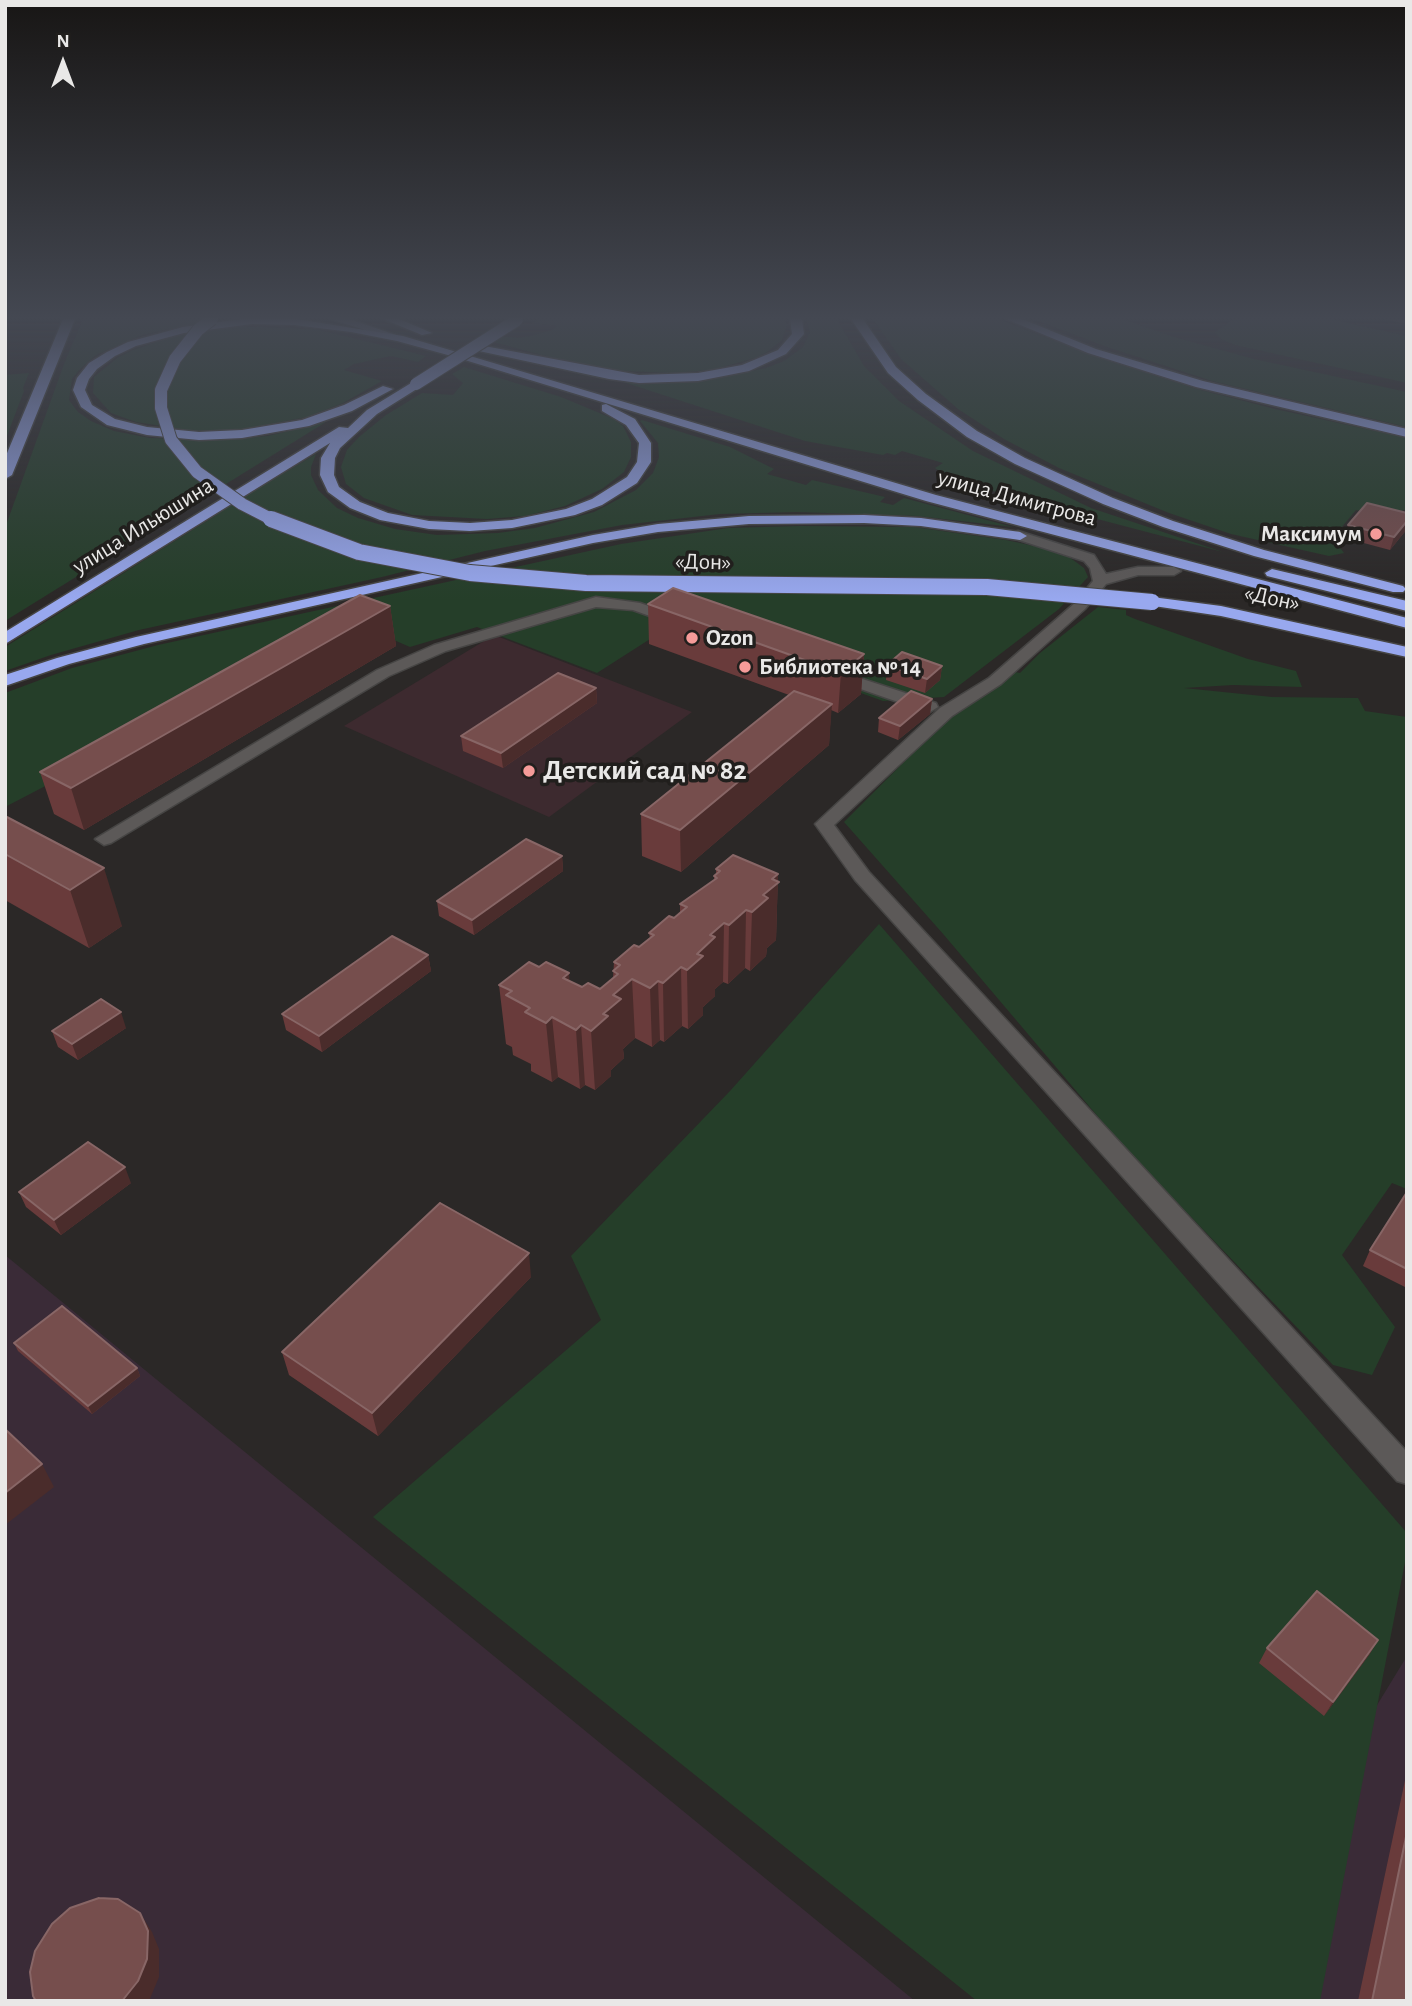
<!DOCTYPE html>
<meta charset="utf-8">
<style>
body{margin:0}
#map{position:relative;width:1412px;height:2006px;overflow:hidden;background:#2b2827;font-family:"Alegreya Sans",sans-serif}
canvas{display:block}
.frame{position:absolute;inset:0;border:7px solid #e9e8e7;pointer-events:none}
.north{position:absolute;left:28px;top:28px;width:70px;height:70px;-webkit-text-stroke:5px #211f1d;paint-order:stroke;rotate:0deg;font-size:19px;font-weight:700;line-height:28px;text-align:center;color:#e9e8e7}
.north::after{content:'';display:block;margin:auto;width:24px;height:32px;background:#e9e8e7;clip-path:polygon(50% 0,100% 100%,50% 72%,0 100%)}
</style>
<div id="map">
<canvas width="1412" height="2006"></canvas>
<div class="frame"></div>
<div class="north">N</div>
</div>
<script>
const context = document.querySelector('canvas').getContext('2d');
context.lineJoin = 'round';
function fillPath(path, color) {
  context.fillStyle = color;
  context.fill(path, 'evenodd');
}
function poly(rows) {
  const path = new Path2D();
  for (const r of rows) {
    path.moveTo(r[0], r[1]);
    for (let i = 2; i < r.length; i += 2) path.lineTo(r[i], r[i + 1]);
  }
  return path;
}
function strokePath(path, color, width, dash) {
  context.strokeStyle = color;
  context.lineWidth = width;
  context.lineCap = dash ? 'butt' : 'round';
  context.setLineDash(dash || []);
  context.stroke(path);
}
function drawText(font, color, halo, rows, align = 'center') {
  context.font = font + ' "Alegreya Sans",sans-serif';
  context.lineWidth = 7;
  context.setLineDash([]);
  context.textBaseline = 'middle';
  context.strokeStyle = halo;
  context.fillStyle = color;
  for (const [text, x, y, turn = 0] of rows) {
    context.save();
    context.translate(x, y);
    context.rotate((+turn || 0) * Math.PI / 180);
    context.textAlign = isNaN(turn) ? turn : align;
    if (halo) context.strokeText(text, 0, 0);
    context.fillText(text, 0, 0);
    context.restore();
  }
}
fillPath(poly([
 [5,1255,179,1398,915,2001,5,2001],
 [1407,1656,1407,2001,1298,2001,1335,1774]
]), '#3a2b37');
fillPath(poly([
 [494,635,692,712,549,817,344,726]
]), '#3d2a2f');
fillPath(poly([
 [83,319,217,319,142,335,96,355,80,369,72,379,69,400,78,412,91,421,114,431,150,438,223,440,267,436,326,422,5,621,5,528,64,364],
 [539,319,784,319,787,325,782,340,767,352,755,358,712,370,673,373,599,370,493,342,501,336,517,338,530,336,552,330,557,326,533,323],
 [806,319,837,319,864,366,899,401,973,451,1091,508,1223,552,1002,494,942,473,935,468,943,463,902,451,895,455,887,453,883,455,805,441,623,382,696,382,766,368,784,361,803,347,810,332],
 [873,319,998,319,1100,358,1197,389,1275,409,1407,438,1407,510,1403,510,1399,518,1356,510,1336,534,1337,544,1344,553,1329,556,1231,534,1169,513,1059,468,1004,439,958,409,901,359],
 [1033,319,1122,319,1174,337,1254,359,1407,392,1407,427,1212,381,1107,347],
 [1234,319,1330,319,1407,336,1407,383,1235,345,1221,339,1215,332],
 [238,326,316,329,426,356,418,362,391,356,354,364,344,370,382,381,343,403,307,417,239,430,194,431,136,422,111,413,93,393,94,377,117,358,133,350,179,334],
 [464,367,561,397,614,419,623,426,631,442,631,457,624,472,602,489,565,506,525,516,487,519,412,515,364,498,346,484,341,467,347,450,359,437,386,415,422,393,453,395,463,383,452,374],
 [29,373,23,388,24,391,5,441,5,375],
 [642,420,730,447,774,469,767,474,806,485,812,480,885,497,880,502,893,505,904,498,1013,527,917,516,797,512,720,514,622,525,485,551,382,577,139,630,51,655,5,671,5,647,218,514,215,508,255,490,316,454,311,467,311,475,318,490,337,508,358,518,395,529,437,535,498,533,535,528,594,512,636,490,653,473,659,457,658,443,640,421],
 [800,526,914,527,1006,540,1053,550,1069,557,1084,568,1088,577,1059,609,944,697,883,701,672,625,597,673,477,627,410,647,357,624,5,807,5,693,72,668,158,645,621,544,728,528],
 [1098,607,1126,610,1126,615,1135,619,1248,659,1296,671,1302,687,1233,685,1184,688,1272,697,1358,698,1365,711,1407,717,1407,1189,1392,1183,1342,1255,1395,1327,1372,1375,1333,1365,1122,1145,944,935,844,822,943,723,1015,672,1020,673,1040,653],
 [879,924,1407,1533,1407,1552,1320,2001,977,2001,373,1517,601,1320,571,1256,730,1091]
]), '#253e29');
const street = poly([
 [1018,531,1094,555,1106,574,1138,567,1174,567,1181,571,1174,575,1138,575,1106,584,1085,609,1001,684,952,716,834,825,869,872,1407,1452,1407,1484,1397,1481,855,880,815,824,940,708,989,678,1075,603,1093,581,1090,568,1084,561,1013,538,1013,532,1018,531],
 [596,597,640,603,680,617,683,620,675,625,633,610,596,607,446,651,389,676,111,843,104,845,95,839,377,670,434,645,596,597],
 [835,670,936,703,938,707,930,712,924,711,829,678,827,675,829,672,835,670]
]);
const primary = poly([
 [331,319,349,319,405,338,395,340,331,319]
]);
const highway = poly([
 [63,319,75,319,12,475,5,479,5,458,63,319],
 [242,319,296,319,403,336,936,495,1407,618,1407,628,926,501,455,357,397,341,351,332,294,325,252,324,184,333,136,346,115,356,97,369,89,379,85,390,92,405,115,419,147,427,199,432,242,430,302,420,344,405,383,386,393,389,352,411,309,426,242,438,199,440,147,435,107,425,81,407,73,390,77,378,89,363,107,352,128,342,183,327,242,319],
 [383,319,399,319,432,333,422,335,383,319],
 [790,319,802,319,804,334,786,354,749,371,698,381,639,383,609,379,479,351,473,348,479,345,639,375,698,373,742,365,778,350,792,334,790,319],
 [851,319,863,319,896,367,926,394,977,431,1025,458,1113,498,1173,521,1264,550,1403,586,1406,589,1403,592,1393,592,1254,556,1163,527,1103,504,1015,464,967,437,918,400,888,373,851,319],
 [1006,319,1022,319,1096,349,1203,381,1407,429,1407,437,1196,387,1088,353,1006,319],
 [416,380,422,384,420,387,377,414,340,448,335,458,334,475,339,487,360,502,388,513,429,521,470,523,512,520,566,509,592,499,627,477,637,462,639,443,626,425,602,411,602,405,606,404,635,419,651,443,651,462,637,483,602,505,575,515,512,528,470,531,429,529,380,520,350,508,328,492,320,475,321,458,330,443,5,644,5,632,339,427,348,428,367,410,416,380],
 [864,515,921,518,1020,532,1027,536,1020,540,921,526,864,523,749,524,658,532,593,543,144,644,69,664,5,686,5,675,57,658,136,637,593,535,658,524,749,516,864,515],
 [1272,569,1407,601,1407,611,1267,576,1265,573,1272,569],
 [1152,597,1221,606,1407,647,1407,657,1221,616,1147,605,1144,602,1147,599,1152,597]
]);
strokePath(street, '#464544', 3);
strokePath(primary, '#464544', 3);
strokePath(highway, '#464544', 3);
fillPath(street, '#5c5958');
fillPath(primary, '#8088b3');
fillPath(highway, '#98a8ef');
const highwayBridgeFar1 = poly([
 [212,319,198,330,175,359,161,390,161,408,171,440,197,472,242,504,275,521],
 [416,384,517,320]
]);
const highwayBridge = poly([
 [271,519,359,552,470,573,586,583,987,587,1152,602]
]);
strokePath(highwayBridgeFar1, '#464544', 14, []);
strokePath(highwayBridge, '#464544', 18, []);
strokePath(highwayBridgeFar1, '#98a8ef', 12);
strokePath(highwayBridge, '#98a8ef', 16);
fillPath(poly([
 [1384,319,1407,319,1407,324],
 [1407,513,1407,529,1390,550,1345,538,1348,525],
 [648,604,864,654,861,694,838,713,831,710,829,745,681,872,642,856,641,814,789,695,649,644],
 [390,606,396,646,84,830,54,814,40,772],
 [887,665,942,666,940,680,925,693,886,680],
 [596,688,597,703,503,768,463,751,461,736],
 [932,699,930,714,898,740,878,732,879,718],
 [5,816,122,926,89,948,5,900],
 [562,856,563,871,474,935,439,916,437,901],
 [716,869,778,874,776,940,767,948,766,956,750,971,745,968,728,984,723,982,715,989,715,996,703,1007,703,1015,688,1029,682,1026,664,1042,660,1040,652,1047,635,1038,623,1049,624,1058,611,1070,611,1076,595,1090,585,1085,580,1089,558,1077,552,1082,531,1071,531,1064,513,1055,512,1047,506,1044,499,985,570,981,582,987,600,989,613,978,614,962,639,947,650,938,649,933,674,918,680,913,680,904,714,880,714,876,716,875],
 [428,955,431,971,322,1052,286,1030,282,1014],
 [126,1028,78,1060,58,1047,52,1031],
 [131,1183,61,1235,26,1207,19,1192],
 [1407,1192,1407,1288,1363,1266,1370,1250],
 [531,1277,378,1436,289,1375,282,1352],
 [14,1343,137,1368,140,1376,92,1414,18,1351],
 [1378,1640,1369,1655,1324,1716,1259,1663,1267,1648],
 [1407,1771,1407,2001,1358,2001]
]), '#693b3b');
fillPath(poly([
 [1407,521,1407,529,1390,550,1394,537],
 [390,606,396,646,84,830,71,788],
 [864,654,861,694,838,713,841,673],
 [942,666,940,680,925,693,927,679],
 [596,688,597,703,503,768,501,753],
 [932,699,930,714,898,740,900,726],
 [832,704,829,745,681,872,680,830],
 [562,856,563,871,474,935,472,920],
 [104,868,122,926,89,948,70,890],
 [778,874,776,940,767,948,766,956,750,971,752,912,772,879],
 [746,910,745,968,728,984,729,925],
 [724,923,723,982,715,989,715,996,703,1007,703,1015,688,1029,687,970,710,935],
 [428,955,431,971,322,1052,319,1036],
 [681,967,682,1026,664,1042,663,983],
 [569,973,573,1028,563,978],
 [632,979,635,1038,623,1049,624,1058,611,1070,611,1076,595,1090,591,1031,603,1014,613,995],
 [658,981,660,1040,652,1047,650,988],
 [121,1012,126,1028,78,1060,72,1044],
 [552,1017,558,1077,552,1082,546,1023],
 [581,1025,585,1085,580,1089,576,1030],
 [125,1167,131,1183,61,1235,54,1220],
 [529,1253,531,1277,378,1436,372,1413],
 [137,1368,140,1376,92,1414,88,1406],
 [42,1464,54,1487,5,1525,5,1493],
 [1378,1640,1369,1655,1324,1716,1333,1702],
 [140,1913,152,1932,159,1949,159,1977,149,2001,122,2001]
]), '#4a2c2b');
const building = poly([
 [1367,503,1407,513,1407,521,1394,537,1348,525,1367,503],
 [673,588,864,654,841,673,648,604,673,588],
 [360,595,390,606,71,788,40,772,360,595],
 [902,652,942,666,927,679,887,665,902,652],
 [558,673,596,688,501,753,461,736,558,673],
 [794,691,832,704,680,830,641,814,794,691],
 [911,691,932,699,900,726,879,718,911,691],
 [5,816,104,868,70,890,5,854,5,816],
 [526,839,562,856,472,920,437,901,526,839],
 [733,855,778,874,772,879,779,882,763,895,768,898,752,912,746,910,729,925,724,923,710,935,715,937,697,954,703,956,687,970,681,967,663,983,658,981,650,988,632,979,613,995,621,999,603,1014,608,1016,591,1031,581,1025,576,1030,552,1017,546,1023,525,1012,530,1008,506,995,512,991,499,985,529,962,539,967,546,962,569,973,563,978,582,987,588,983,600,989,618,974,613,971,620,965,614,962,634,945,639,947,654,935,649,933,669,916,674,918,687,907,680,904,717,878,714,876,720,871,716,869,733,855],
 [392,936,428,955,319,1036,282,1014,392,936],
 [101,999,121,1012,72,1044,52,1031,101,999],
 [88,1142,125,1167,54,1220,19,1192,88,1142],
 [1407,1192,1407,1269,1370,1250,1407,1192],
 [440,1203,529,1253,372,1413,282,1352,440,1203],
 [62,1306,137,1368,88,1406,14,1343,62,1306],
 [5,1429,42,1464,5,1493,5,1429],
 [1317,1591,1378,1640,1333,1702,1267,1648,1317,1591],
 [1407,1832,1407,2001,1372,2001,1407,1832],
 [99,1898,118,1899,140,1913,148,1931,147,1959,138,1981,122,2001,36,2001,33,1996,30,1972,35,1951,52,1924,70,1908,99,1898]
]);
fillPath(building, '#764e4d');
strokePath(building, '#866', 2);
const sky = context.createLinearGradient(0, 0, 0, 600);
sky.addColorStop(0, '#181615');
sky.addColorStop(0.53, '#444852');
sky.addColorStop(1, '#44485200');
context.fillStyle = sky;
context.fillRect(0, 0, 1412, 600);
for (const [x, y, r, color] of [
 [1376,534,7,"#f59b99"],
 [692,638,7,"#f59b99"],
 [745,667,7,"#f59b99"],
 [529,771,7,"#f59b99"]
]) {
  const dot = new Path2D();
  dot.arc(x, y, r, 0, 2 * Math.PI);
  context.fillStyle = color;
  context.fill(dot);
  strokePath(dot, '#211f1d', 2.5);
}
drawText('23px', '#e9e8e7', '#211f1d', [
 ["улица Димитрова",1017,498,15],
 ["улица Ильюшина",143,526,-32],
 ["«Дон»",703,562,1],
 ["«Дон»",1272,598,12]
]);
drawText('bold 23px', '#e9e8e7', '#211f1d', [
 ["Максимум",1362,534,"right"],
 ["Ozon",706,638],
 ["Библиотека № 14",759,667]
], 'left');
drawText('bold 28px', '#e9e8e7', '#211f1d', [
 ["Детский сад № 82",543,771]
], 'left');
</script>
